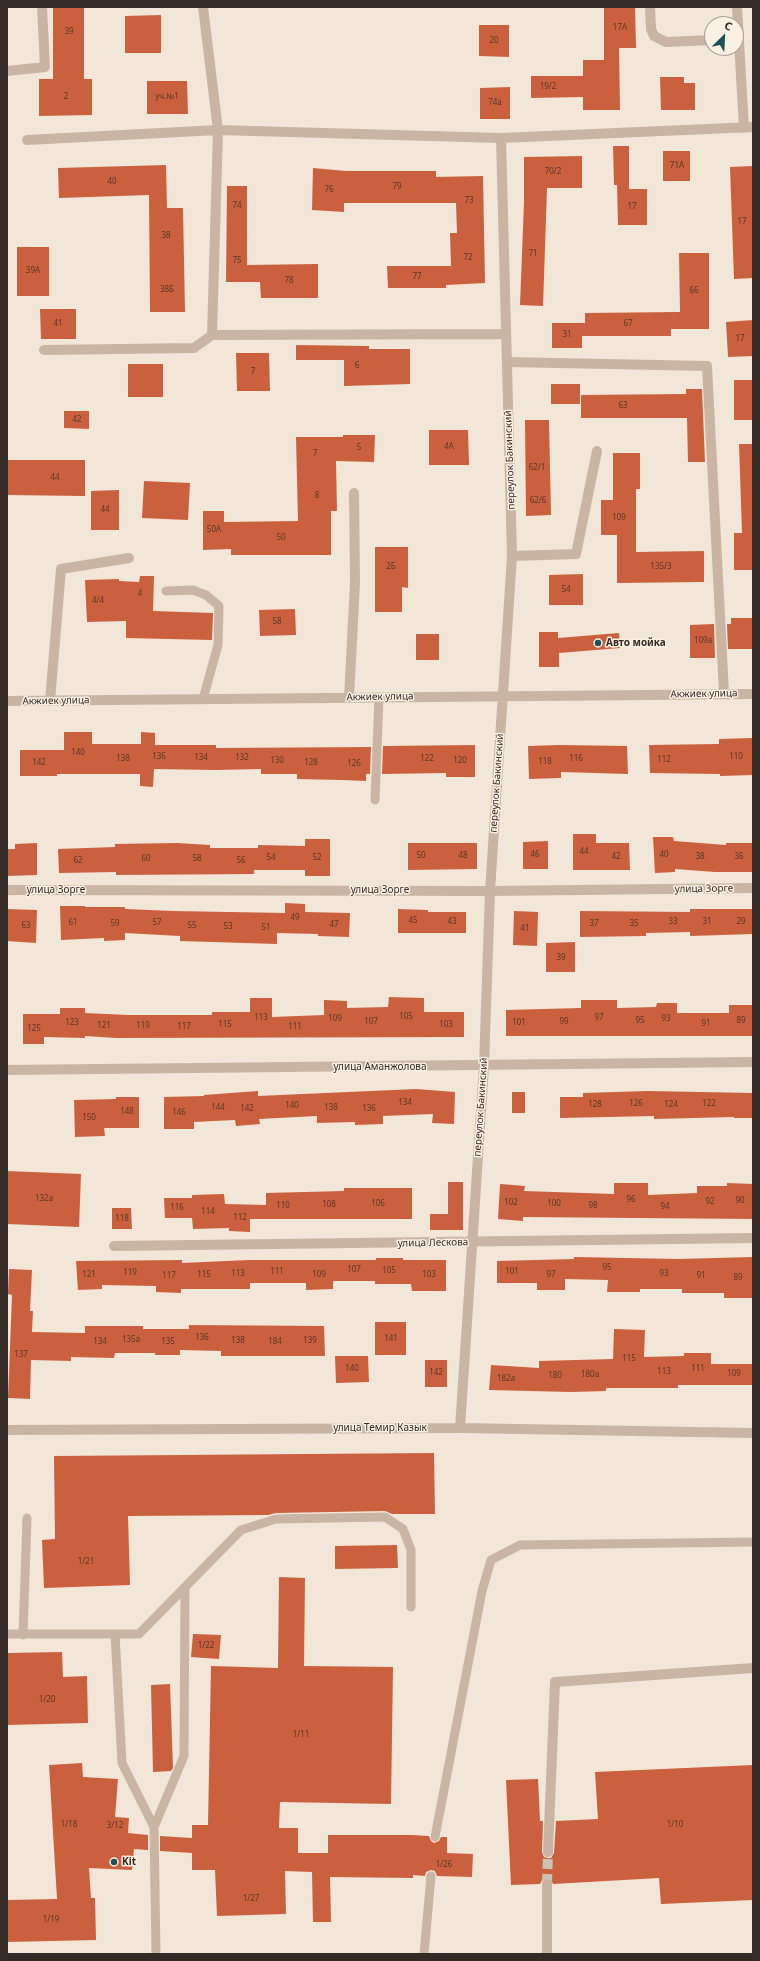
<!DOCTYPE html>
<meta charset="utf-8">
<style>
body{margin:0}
#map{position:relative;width:760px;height:1961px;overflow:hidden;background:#f2e6d8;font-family:"Noto Sans",sans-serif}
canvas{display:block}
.frame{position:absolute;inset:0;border:8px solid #352b26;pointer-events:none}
.north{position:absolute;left:704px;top:16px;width:40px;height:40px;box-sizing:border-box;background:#faf0e4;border:1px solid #aba198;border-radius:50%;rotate:24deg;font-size:11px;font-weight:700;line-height:16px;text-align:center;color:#352b26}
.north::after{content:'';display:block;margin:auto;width:14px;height:18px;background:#1a5458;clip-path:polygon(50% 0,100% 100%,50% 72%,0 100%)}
</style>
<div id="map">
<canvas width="760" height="1961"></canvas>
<div class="frame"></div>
<div class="north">С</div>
</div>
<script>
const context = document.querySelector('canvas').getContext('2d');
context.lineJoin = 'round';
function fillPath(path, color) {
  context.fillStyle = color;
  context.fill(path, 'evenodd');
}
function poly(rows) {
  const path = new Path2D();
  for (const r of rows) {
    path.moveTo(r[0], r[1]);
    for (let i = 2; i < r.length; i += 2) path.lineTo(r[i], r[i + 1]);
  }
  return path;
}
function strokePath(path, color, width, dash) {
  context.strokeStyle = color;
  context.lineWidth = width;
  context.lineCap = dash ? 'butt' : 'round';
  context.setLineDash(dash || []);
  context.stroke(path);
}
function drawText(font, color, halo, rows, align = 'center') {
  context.font = font + ' "Noto Sans",sans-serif';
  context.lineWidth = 3;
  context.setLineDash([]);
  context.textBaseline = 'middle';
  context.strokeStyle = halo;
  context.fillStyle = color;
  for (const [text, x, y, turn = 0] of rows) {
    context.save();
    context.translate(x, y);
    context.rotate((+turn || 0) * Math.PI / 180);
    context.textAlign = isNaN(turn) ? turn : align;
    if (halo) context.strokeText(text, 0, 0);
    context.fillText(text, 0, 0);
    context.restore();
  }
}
fillPath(poly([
 [53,7,84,7,84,79,92,79,92,115,39,116,39,79,53,79],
 [604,7,635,7,636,48,619,48,620,110,583,110,583,97,531,98,531,76,583,76,583,60,604,60],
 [161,15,161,53,125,53,125,16],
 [479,25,509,25,509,57,479,56],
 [660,77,684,77,684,83,695,83,695,110,661,110],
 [147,81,187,81,188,114,147,114],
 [510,87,510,119,480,119,480,88],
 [613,146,629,146,629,189,647,189,647,225,618,225,617,185,614,185],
 [663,151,690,151,690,181,663,181],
 [582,156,582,188,547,188,543,306,520,305,524,202,524,157],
 [166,165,167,208,183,208,185,312,150,312,149,195,59,198,58,168],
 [753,166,753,278,734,279,730,167],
 [313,168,346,171,436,171,436,177,483,176,485,283,446,285,446,288,388,288,387,266,451,266,450,233,457,233,456,203,344,203,344,212,312,210],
 [227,186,247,186,247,265,318,264,318,298,261,298,260,282,226,282],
 [17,247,49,247,49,296,17,296],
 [679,253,709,253,709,329,671,329,671,336,582,336,582,348,552,348,552,323,585,323,585,313,680,312],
 [40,309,76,309,76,339,41,339],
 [753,320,753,356,728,357,726,322],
 [296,345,369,346,369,349,410,349,410,384,344,386,344,360,296,360],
 [236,353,269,353,270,391,237,391],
 [128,364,163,364,163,397,128,397],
 [734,380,753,380,753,420,734,420],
 [551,384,580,384,580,404,551,404],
 [686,389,702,389,705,462,688,462,687,418,581,418,581,395,686,394],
 [64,411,89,411,89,429,64,428],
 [525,420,549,420,551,515,526,516],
 [429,430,468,430,469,465,429,465],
 [343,435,375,435,374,462,336,461,337,511,331,511,331,555,231,555,231,549,203,550,203,511,224,511,224,522,298,521,296,437,343,437],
 [739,444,753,444,753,570,734,570,734,533,742,533],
 [613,453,640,453,640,489,636,489,636,552,704,551,704,582,617,583,617,535,601,535,601,500,613,500],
 [7,460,85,460,85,496,7,495],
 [144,481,190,483,188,520,142,518],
 [119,490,119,530,91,530,91,491],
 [375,547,408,547,408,588,402,587,402,612,375,612],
 [583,574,583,605,549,605,549,575],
 [140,576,154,576,153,611,213,613,212,640,126,638,126,621,87,622,85,580,119,579,119,581,139,582],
 [295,609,296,635,260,636,259,610],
 [731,618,753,618,753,649,728,649,727,624,731,624],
 [714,624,715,658,690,658,690,625],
 [539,632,558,632,558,638,619,633,620,648,559,653,559,667,539,667],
 [416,634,439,634,439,660,416,660],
 [64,732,92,732,92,744,141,744,141,732,155,733,155,745,216,745,216,748,371,747,370,774,366,774,366,781,342,780,297,779,297,774,261,774,261,769,216,770,154,769,153,787,140,786,140,774,57,774,57,776,20,776,20,750,64,750],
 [753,738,753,775,720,776,720,774,650,773,649,745,719,744,719,739],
 [475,745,475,777,446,777,446,773,382,774,383,746],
 [560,745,627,746,628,774,561,772,561,778,529,779,528,746],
 [573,834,596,834,596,843,629,843,630,870,573,870],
 [653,837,673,837,674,841,726,845,726,843,753,843,752,872,715,872,675,869,675,872,655,873],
 [305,839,330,839,330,876,305,876,305,870,254,870,254,874,116,875,116,872,59,873,58,849,115,847,115,844,177,843,210,845,210,848,258,848,258,845,305,846],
 [548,841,548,869,523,869,523,842],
 [37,843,37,875,7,876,7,849,15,849,15,844],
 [408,843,477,843,477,869,408,870],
 [285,903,305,904,305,912,350,913,349,937,318,936,318,934,277,933,277,944,180,941,180,936,125,933,125,940,104,941,104,938,61,940,60,906,85,906,85,907,125,907,125,909,173,911,285,913],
 [7,909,37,910,36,943,7,941],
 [398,909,428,910,428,912,466,912,466,933,398,933],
 [690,909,753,909,753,934,690,936,690,932,646,933,646,936,580,937,580,911,690,912],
 [514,911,538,912,537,946,513,945],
 [575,942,575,972,546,972,546,943],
 [389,997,424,998,424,1012,464,1012,464,1037,116,1038,85,1036,85,1038,44,1037,44,1044,23,1044,23,1014,60,1014,60,1008,85,1008,85,1013,128,1015,212,1015,212,1012,250,1012,250,998,272,998,272,1017,324,1015,324,1000,347,1001,347,1008,388,1007],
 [581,1000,617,1000,617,1008,656,1007,657,1003,677,1003,677,1013,729,1013,729,1005,753,1005,753,1036,506,1036,506,1010,581,1008],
 [416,1089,455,1092,454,1124,432,1123,433,1114,383,1116,383,1124,355,1125,355,1122,317,1123,317,1116,259,1119,260,1124,236,1126,235,1120,194,1122,194,1129,164,1129,164,1097,204,1096,204,1095,258,1091,258,1096],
 [648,1091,753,1093,753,1118,734,1118,734,1117,654,1119,654,1116,560,1118,560,1097,583,1097,583,1093],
 [512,1092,525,1092,525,1113,512,1113],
 [116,1097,139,1097,139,1128,104,1128,105,1136,75,1137,74,1100,116,1099],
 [7,1171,81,1174,79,1227,7,1224],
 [448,1182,463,1182,463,1230,430,1230,430,1214,448,1214],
 [614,1183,648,1183,648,1195,697,1193,697,1186,727,1186,727,1183,753,1184,753,1219,523,1217,523,1221,498,1219,500,1184,525,1186,524,1191,614,1194],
 [344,1188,412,1188,412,1219,250,1219,250,1232,229,1231,229,1228,193,1229,192,1218,165,1218,164,1198,192,1198,192,1195,224,1194,225,1204,266,1205,266,1193,344,1191],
 [112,1208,131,1208,132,1229,112,1229],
 [574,1257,678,1259,753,1257,753,1298,724,1298,724,1293,682,1293,682,1289,640,1289,640,1292,607,1292,608,1280,565,1279,565,1290,537,1290,537,1283,497,1283,497,1261,574,1259],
 [376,1258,403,1258,403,1260,446,1260,446,1291,412,1291,411,1284,375,1284,375,1281,333,1281,333,1289,306,1290,306,1283,250,1283,250,1289,181,1289,181,1293,156,1292,156,1286,102,1285,102,1289,78,1290,76,1261,182,1260,182,1263,249,1260,376,1260],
 [9,1269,32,1270,30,1311,33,1311,32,1332,85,1333,85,1326,143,1326,143,1329,189,1329,189,1325,324,1326,325,1356,221,1356,221,1351,180,1350,180,1355,155,1355,155,1353,115,1353,114,1358,71,1357,71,1361,31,1360,30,1399,8,1398,12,1295,8,1294],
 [375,1322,406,1322,406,1355,375,1355],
 [614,1329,645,1330,644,1357,684,1356,684,1353,711,1353,711,1364,753,1364,753,1385,678,1385,678,1388,606,1388,606,1391,571,1392,489,1390,491,1365,539,1368,539,1361,613,1359],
 [335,1356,368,1356,369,1382,336,1383],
 [425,1360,447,1360,447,1387,425,1387],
 [434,1453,435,1514,392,1514,385,1511,276,1513,268,1515,128,1516,130,1585,44,1588,42,1540,55,1539,54,1456],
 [397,1545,398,1568,335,1569,335,1546],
 [279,1577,305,1578,304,1666,393,1667,391,1804,280,1802,279,1828,298,1828,298,1853,328,1853,328,1835,412,1835,429,1836,431,1841,434,1843,439,1841,441,1837,447,1837,447,1853,473,1854,472,1877,437,1876,435,1871,431,1870,426,1872,425,1876,413,1875,413,1878,330,1877,331,1922,313,1922,312,1872,285,1871,286,1914,217,1916,215,1870,192,1870,192,1853,160,1851,160,1836,192,1838,192,1825,208,1825,211,1666,278,1668],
 [193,1634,221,1635,219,1659,191,1657],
 [62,1652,63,1677,87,1676,88,1723,7,1725,7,1653],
 [170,1684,173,1768,171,1771,153,1772,151,1685],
 [82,1763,83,1777,118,1779,115,1817,129,1818,128,1833,148,1835,148,1850,134,1849,132,1870,89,1868,91,1898,95,1898,96,1940,7,1942,7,1900,57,1899,49,1765],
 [753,1765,753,1900,661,1904,659,1878,553,1884,551,1879,547,1878,542,1880,540,1884,511,1885,506,1780,538,1779,540,1821,543,1821,542,1852,544,1857,548,1858,551,1858,554,1853,556,1821,598,1819,595,1772]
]), '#ca603e');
strokePath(poly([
 [547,1884,548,1852]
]), '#ccc1b4', 10, [10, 5]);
strokePath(poly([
 [166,591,193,590,206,595,219,606,218,645,203,699],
 [375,800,379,697],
 [7,1634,139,1634,241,1530,276,1519,385,1517,403,1529,411,1550,411,1607],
 [115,1634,122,1763,154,1827,156,1954],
 [23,1635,27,1518],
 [154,1827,184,1756,185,1587],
 [435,1837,482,1591,491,1560,520,1545,753,1542],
 [424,1954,431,1876]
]), '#cab5a4', 9);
strokePath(poly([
 [203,7,218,130,212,335],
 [650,7,651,29,654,36,666,42,712,40],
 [737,7,744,128],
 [7,71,45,67,42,7],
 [27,140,218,130,501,138,753,127],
 [44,350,194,348,212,335,506,334],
 [507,362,707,366,724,693],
 [512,556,576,554,597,451],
 [349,698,355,583,354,493],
 [7,701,753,694],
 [50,701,61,569,129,558],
 [7,890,490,891,753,888],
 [7,1070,753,1062],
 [114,1246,753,1238],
 [460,1428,484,1066,490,891,512,556,501,138],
 [7,1430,460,1428,753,1433],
 [548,1852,555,1682,753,1668],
 [547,1954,547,1884]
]), '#cab5a4', 10);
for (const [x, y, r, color] of [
 [598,643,4,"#1a5458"],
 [114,1862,4,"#1a5458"]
]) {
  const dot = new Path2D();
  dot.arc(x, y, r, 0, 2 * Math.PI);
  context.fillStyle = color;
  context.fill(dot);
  strokePath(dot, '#faf0e4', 1.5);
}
drawText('8px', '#5a382c', null, [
 ["17А",620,28],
 ["39",69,32],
 ["20",494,41],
 ["19/2",548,87],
 ["2",66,97],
 ["уч.№1",167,97],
 ["74а",495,103],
 ["71А",677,166],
 ["70/2",553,172],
 ["40",112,182],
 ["79",397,187],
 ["76",329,190],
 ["73",469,201],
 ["74",237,206],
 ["17",632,207],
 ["17",742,222],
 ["38",166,236],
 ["71",533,254],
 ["72",468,258],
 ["75",237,261],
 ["39А",33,271],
 ["77",417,277],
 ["78",289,281],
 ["38Б",167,290],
 ["66",694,291],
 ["41",58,324],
 ["67",628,324],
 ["31",567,335],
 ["17",740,339],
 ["6",357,366],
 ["7",253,372],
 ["63",623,406],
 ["42",77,420],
 ["4А",449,447],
 ["5",359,448],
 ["7",315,454],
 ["62/1",537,468],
 ["44",55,478],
 ["8",317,496],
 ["62/6",538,501],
 ["44",105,510],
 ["109",619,518],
 ["50А",214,530],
 ["50",281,538],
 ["2Б",391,567],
 ["135/3",661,567],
 ["54",566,590],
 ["4",140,594],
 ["4/4",98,601],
 ["58",277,622],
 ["109а",703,641],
 ["140",78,753],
 ["136",159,757],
 ["110",736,757],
 ["134",201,758],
 ["132",242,758],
 ["138",123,759],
 ["122",427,759],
 ["116",576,759],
 ["112",664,760],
 ["130",277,761],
 ["120",460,761],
 ["118",545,762],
 ["142",39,763],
 ["128",311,763],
 ["126",354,764],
 ["44",584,852],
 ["46",535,855],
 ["40",664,855],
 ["50",421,856],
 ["48",463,856],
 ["42",616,857],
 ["38",700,857],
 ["36",739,857],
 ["54",271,858],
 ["52",317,858],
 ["60",146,859],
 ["58",197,859],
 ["62",78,861],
 ["56",241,861],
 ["49",295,918],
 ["45",413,921],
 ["43",452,922],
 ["33",673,922],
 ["31",707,922],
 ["29",741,922],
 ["61",73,923],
 ["57",157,923],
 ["59",115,924],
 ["37",594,924],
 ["35",634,924],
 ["47",334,925],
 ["63",26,926],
 ["55",192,926],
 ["53",228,927],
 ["51",266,928],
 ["41",525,929],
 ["39",561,958],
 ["105",406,1017],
 ["113",261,1018],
 ["97",599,1018],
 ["109",335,1019],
 ["93",666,1019],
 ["95",640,1021],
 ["89",741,1021],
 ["107",371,1022],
 ["99",564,1022],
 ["123",72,1023],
 ["101",519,1023],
 ["91",706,1024],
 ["115",225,1025],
 ["103",446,1025],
 ["121",104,1026],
 ["119",143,1026],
 ["117",184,1027],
 ["111",295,1027],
 ["125",34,1029],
 ["134",405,1103],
 ["126",636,1104],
 ["122",709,1104],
 ["128",595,1105],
 ["124",671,1105],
 ["140",292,1106],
 ["144",218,1108],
 ["138",331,1108],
 ["142",247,1109],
 ["136",369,1109],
 ["148",127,1112],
 ["146",179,1113],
 ["150",89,1118],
 ["132а",44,1199],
 ["96",631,1200],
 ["90",740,1201],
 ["92",710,1202],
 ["102",511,1203],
 ["106",378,1204],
 ["100",554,1204],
 ["108",329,1205],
 ["110",283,1206],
 ["98",593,1206],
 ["94",665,1207],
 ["116",177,1208],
 ["114",208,1212],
 ["112",240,1218],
 ["118",122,1219],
 ["95",607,1268],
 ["107",354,1270],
 ["105",389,1271],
 ["111",277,1272],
 ["101",512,1272],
 ["119",130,1273],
 ["113",238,1274],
 ["93",664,1274],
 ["121",89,1275],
 ["115",204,1275],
 ["109",319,1275],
 ["103",429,1275],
 ["97",551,1275],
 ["117",169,1276],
 ["91",701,1276],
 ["89",738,1278],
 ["136",202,1338],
 ["141",391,1339],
 ["135а",131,1340],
 ["138",238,1341],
 ["139",310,1341],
 ["134",100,1342],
 ["135",168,1342],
 ["184",275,1342],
 ["137",21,1355],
 ["115",629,1359],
 ["140",352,1369],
 ["111",698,1369],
 ["113",664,1372],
 ["142",436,1373],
 ["109",734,1374],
 ["180а",590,1375],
 ["180",555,1376],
 ["182а",506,1379],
 ["1/21",86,1562],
 ["1/22",206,1646],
 ["1/20",47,1700],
 ["1/11",301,1735],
 ["1/18",69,1825],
 ["1/10",675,1825],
 ["3/12",115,1826],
 ["1/26",444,1865],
 ["1/27",251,1899],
 ["1/19",51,1920]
]);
drawText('10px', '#352b26', '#faf0e4', [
 ["переулок Бакинский",510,460,-92],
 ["Акжиек улица",704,694,-1],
 ["Акжиек улица",380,697,-1],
 ["Акжиек улица",56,701,-1],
 ["переулок Бакинский",497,783,-86],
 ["улица Зорге",704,889,-1],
 ["улица Зорге",56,890],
 ["улица Зорге",380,890],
 ["улица Аманжолова",380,1067],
 ["переулок Бакинский",481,1107,-86],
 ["улица Лескова",433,1243,-1],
 ["улица Темир Казык",380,1428]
]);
drawText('bold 10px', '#352b26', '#faf0e4', [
 ["Авто мойка",606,643],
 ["Kit",122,1862]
], 'left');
</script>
